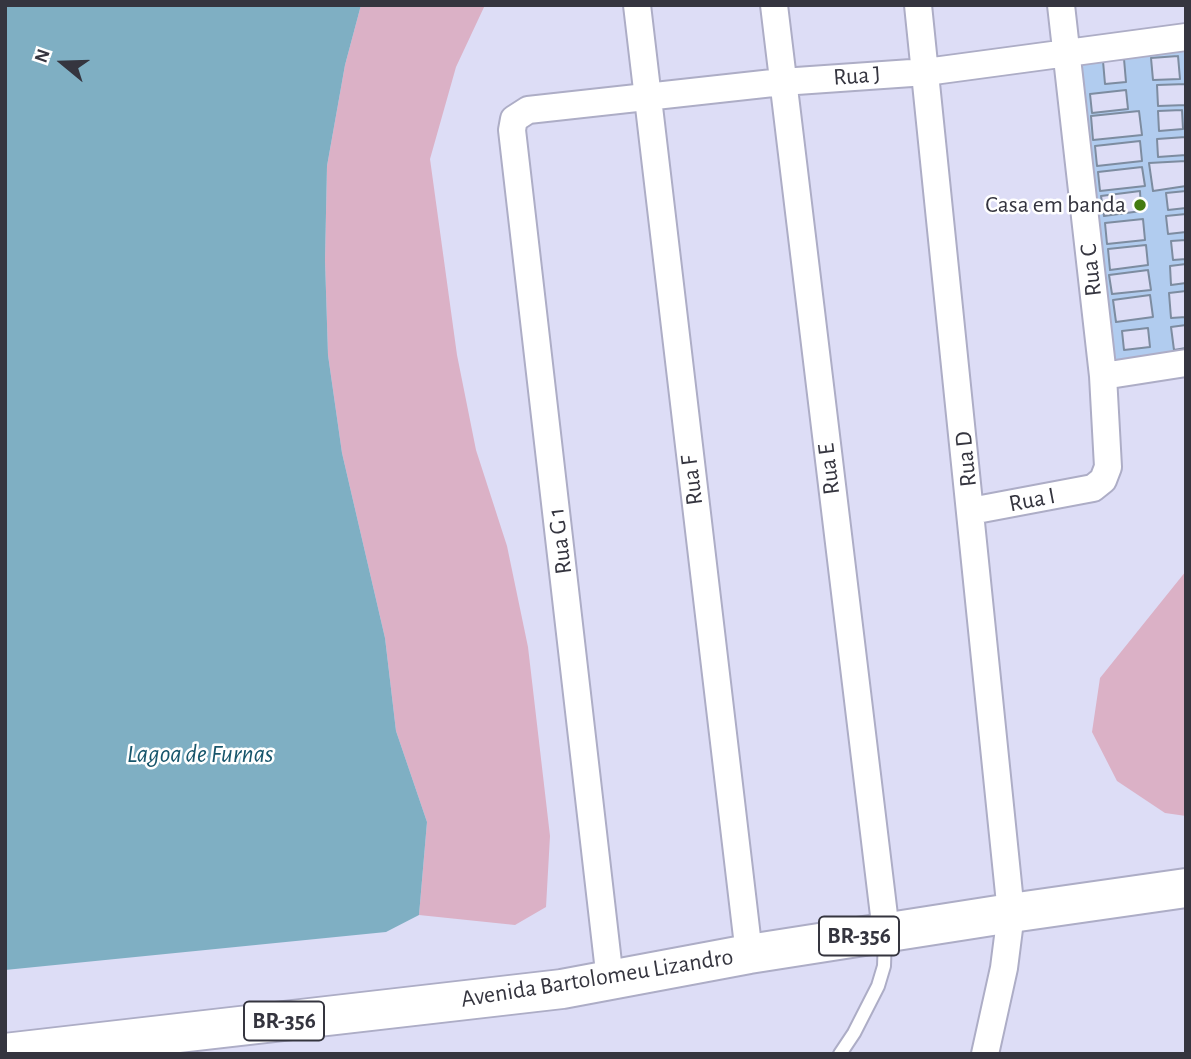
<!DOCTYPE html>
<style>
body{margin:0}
#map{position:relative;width:1191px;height:1059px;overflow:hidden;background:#ddddf6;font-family:"Alegreya Sans",sans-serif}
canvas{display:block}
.frame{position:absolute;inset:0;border:7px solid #35353f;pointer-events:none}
.north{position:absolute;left:28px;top:28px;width:70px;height:70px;-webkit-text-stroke:5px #fff;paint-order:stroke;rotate:289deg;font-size:19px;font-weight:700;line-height:28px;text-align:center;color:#35353f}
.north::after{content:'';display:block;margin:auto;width:24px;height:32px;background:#35353f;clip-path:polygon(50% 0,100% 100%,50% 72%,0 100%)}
</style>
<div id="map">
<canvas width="1191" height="1059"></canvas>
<div class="frame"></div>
<div class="north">N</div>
</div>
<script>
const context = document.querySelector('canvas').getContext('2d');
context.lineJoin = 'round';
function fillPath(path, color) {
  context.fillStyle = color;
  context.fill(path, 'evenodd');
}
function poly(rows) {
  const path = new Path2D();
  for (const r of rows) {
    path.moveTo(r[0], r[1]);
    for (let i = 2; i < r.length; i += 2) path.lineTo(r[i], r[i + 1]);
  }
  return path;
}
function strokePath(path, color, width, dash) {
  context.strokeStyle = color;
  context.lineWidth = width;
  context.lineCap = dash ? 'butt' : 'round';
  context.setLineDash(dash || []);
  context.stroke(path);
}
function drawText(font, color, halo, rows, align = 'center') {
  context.font = font + ' "Alegreya Sans",sans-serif';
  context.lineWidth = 5;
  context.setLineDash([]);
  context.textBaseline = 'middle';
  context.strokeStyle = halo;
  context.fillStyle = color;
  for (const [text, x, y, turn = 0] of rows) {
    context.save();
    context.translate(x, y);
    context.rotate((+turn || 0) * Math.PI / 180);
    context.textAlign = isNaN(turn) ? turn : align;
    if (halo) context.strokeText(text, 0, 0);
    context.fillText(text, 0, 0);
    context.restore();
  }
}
fillPath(poly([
 [361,5,485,5,456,67,430,159,457,355,476,450,507,546,528,647,550,836,546,907,515,925,419,915,427,822,396,731,385,638,342,453,328,355,325,260,327,166,345,65],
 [1186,571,1186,816,1165,813,1117,781,1092,732,1100,678]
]), '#dbb1c6');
fillPath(poly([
 [5,5,361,5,345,65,327,166,325,260,328,355,342,453,385,638,396,731,427,822,419,915,386,932,5,970]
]), '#7fafc3');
const building = poly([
 [1186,44,1186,352,1113,364,1079,58,1186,44],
 [1178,56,1180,79,1153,80,1151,58,1178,56],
 [1124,59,1126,82,1105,84,1103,61,1124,59],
 [1186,84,1186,105,1158,106,1157,85,1186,84],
 [1126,90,1128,109,1092,113,1090,94,1126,90],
 [1182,110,1183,129,1159,131,1158,111,1182,110],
 [1139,111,1142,135,1093,140,1091,116,1139,111],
 [1186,137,1186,155,1158,157,1157,139,1186,137],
 [1140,141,1142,161,1097,166,1095,146,1140,141],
 [1186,161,1186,186,1153,191,1149,163,1186,161],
 [1142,167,1145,186,1100,191,1098,172,1142,167],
 [1140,191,1141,211,1104,216,1101,196,1140,191],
 [1186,191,1186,208,1168,210,1166,193,1186,191],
 [1186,214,1186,232,1168,234,1166,216,1186,214],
 [1143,219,1145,240,1107,244,1105,223,1143,219],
 [1186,240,1186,259,1173,260,1171,241,1186,240],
 [1146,245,1148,265,1110,270,1108,249,1146,245],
 [1186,264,1186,283,1171,285,1170,266,1186,264],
 [1148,270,1151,290,1112,294,1109,275,1148,270],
 [1186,291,1186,317,1171,318,1169,293,1186,291],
 [1150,295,1153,317,1116,322,1113,300,1150,295],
 [1186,325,1186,348,1174,350,1171,327,1186,325],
 [1148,328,1150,347,1124,350,1122,331,1148,328]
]);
fillPath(building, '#b1ccef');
strokePath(building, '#7d8ca0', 2);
const lane = poly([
 [840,1054,854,1033,878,986,884,966,885,936]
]);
const street = poly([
 [637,5,749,954],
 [774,5,886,932],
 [918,5,1011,913,1004,968,985,1054],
 [1103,376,1186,363],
 [971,511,1093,488,1103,480,1108,467,1103,376,1061,5],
 [610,980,512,130,514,119,528,110,782,82,926,72,1186,37]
]);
const highway = poly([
 [5,1053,562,989,749,954,1011,913,1186,888]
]);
strokePath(lane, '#adadc6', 16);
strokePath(street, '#adadc6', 30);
strokePath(highway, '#adadc6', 42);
strokePath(lane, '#fff', 12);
strokePath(street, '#fff', 26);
strokePath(highway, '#fff', 38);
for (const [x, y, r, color] of [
 [1140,205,7,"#447c11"]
]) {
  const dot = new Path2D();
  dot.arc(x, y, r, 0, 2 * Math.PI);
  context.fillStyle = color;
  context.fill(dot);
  strokePath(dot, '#fff', 2.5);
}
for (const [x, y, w] of [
 [859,936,80],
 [284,1021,80]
]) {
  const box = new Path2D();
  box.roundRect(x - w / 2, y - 19.5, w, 39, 5);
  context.fillStyle = '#fff';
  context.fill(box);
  strokePath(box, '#35353f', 2);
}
drawText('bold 23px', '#35353f', null, [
 ["BR-356",859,936],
 ["BR-356",284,1021]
]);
drawText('24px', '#35353f', '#fff', [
 ["Rua J",857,76,-4],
 ["Rua C",1091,270,-96],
 ["Rua D",966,459,-96],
 ["Rua E",829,469,-97],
 ["Rua F",692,480,-97],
 ["Rua I",1032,500,-11],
 ["Rua G 1",560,541,-97],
 ["Avenida Bartolomeu Lizandro",597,978,-9]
]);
drawText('24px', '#35353f', '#fff', [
 ["Casa em banda",1126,205]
], 'right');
drawText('italic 26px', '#18566c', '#fff', [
 ["Lagoa de Furnas",200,754]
]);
</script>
